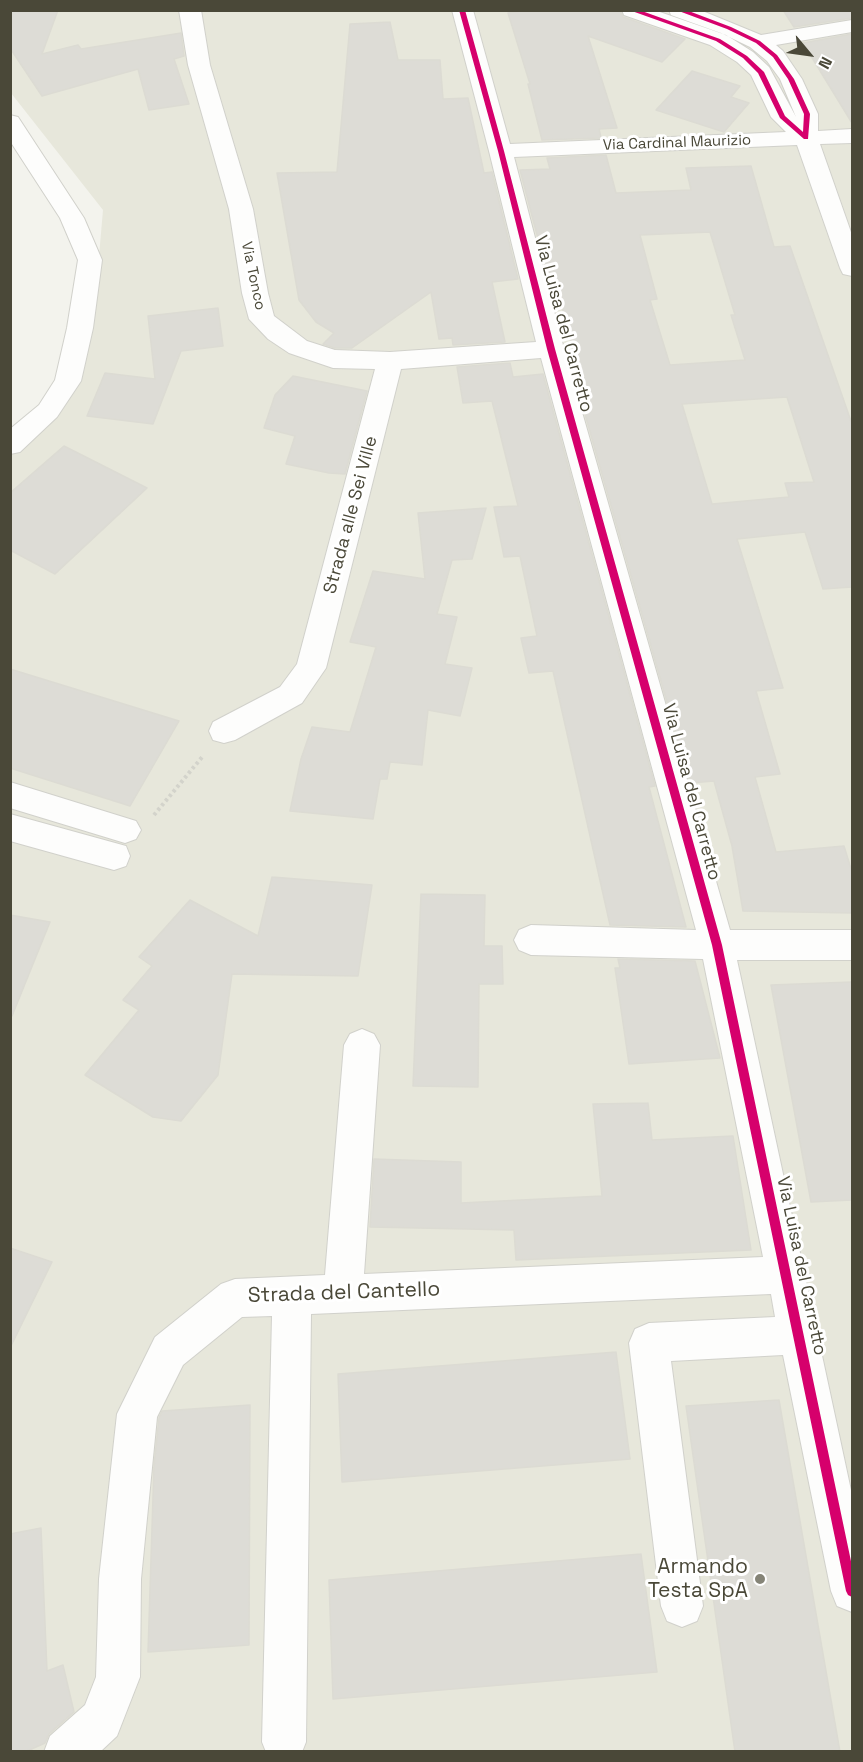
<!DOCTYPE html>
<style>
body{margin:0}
#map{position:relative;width:863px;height:1762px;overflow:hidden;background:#f3f3ed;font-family:"Space Grotesk",sans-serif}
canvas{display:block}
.frame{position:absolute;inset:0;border:12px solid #4a4838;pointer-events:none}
.north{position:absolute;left:779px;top:24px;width:60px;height:60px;-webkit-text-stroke:4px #fff;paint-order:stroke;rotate:119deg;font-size:16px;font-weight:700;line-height:24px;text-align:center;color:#4a4838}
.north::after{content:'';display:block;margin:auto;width:21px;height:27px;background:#4a4838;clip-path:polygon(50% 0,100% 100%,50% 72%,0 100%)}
</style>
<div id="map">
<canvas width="863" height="1762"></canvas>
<div class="frame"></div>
<div class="north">N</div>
</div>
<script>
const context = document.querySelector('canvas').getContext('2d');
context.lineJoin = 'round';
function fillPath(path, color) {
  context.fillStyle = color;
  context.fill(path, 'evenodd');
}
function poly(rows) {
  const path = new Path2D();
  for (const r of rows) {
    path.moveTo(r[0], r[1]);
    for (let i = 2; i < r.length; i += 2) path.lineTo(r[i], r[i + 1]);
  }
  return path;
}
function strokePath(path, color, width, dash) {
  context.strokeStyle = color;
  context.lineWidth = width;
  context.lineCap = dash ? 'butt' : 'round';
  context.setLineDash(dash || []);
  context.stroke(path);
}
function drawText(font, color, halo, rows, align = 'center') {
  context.font = font + ' "Space Grotesk",sans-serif';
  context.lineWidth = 6;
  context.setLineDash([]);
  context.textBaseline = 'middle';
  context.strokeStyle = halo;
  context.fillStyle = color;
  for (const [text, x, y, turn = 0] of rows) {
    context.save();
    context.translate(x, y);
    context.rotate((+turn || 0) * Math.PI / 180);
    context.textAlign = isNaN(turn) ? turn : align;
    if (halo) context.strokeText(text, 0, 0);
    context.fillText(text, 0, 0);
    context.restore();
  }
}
fillPath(poly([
 [11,11,852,11,852,1751,11,1751,11,451,93,325,103,210,11,93]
]), '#e7e7db');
const building = poly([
 [10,10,58,10,42,54,78,45,81,49,181,33,184,56,174,59,189,104,149,110,138,69,42,96,10,48,10,10],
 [529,10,620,10,623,17,685,39,662,62,588,36,617,128,599,129,601,138,542,140,528,84,530,84,508,13,529,10],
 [783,10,852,10,852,18,794,27,783,10],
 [390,22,398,60,440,60,443,99,468,98,484,173,492,172,518,279,492,282,505,342,453,345,452,338,439,339,431,292,352,348,335,348,323,344,334,333,316,322,299,300,277,173,337,172,350,24,390,22],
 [852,34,852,123,803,43,852,34],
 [692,71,740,86,731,97,749,103,724,132,656,110,692,71],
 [606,155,616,193,691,190,686,168,751,166,774,247,790,246,852,424,852,587,823,589,805,532,737,539,783,688,756,691,780,774,755,777,776,852,844,846,852,872,852,913,743,911,732,846,714,781,690,783,573,372,579,371,554,276,548,277,520,170,550,169,547,158,606,155],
 [710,232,735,315,731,315,745,360,670,365,650,300,657,299,640,235,710,232],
 [787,397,814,482,785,483,789,497,712,504,682,404,787,397],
 [218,308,223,346,181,351,153,424,87,416,105,373,155,379,148,316,218,308],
 [510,363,513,377,543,374,655,786,649,787,686,927,610,925,553,671,529,673,521,638,537,636,520,556,504,557,494,507,518,506,492,401,463,403,457,367,510,363],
 [293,376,367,391,345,474,329,473,286,464,295,436,264,428,275,395,293,376],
 [64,446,147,488,55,574,10,550,10,493,64,446],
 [486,508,472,559,452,560,437,614,457,617,445,664,472,668,460,716,428,710,422,765,390,762,387,779,380,779,373,819,290,811,301,759,312,727,350,732,376,647,350,642,373,571,425,579,418,513,486,508],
 [10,669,179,721,130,806,10,768,10,669],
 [272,877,372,885,358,976,232,974,218,1075,181,1121,153,1117,85,1075,139,1010,123,1000,152,966,139,957,190,900,258,936,272,877],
 [421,894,485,895,484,946,502,946,503,984,479,984,478,1087,413,1086,421,894],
 [10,915,50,922,12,1016,10,1015,10,915],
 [618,959,695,961,720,1058,629,1064,615,968,620,968,618,959],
 [852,982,852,1200,811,1202,771,985,852,982],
 [648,1103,652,1140,733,1136,751,1250,516,1260,514,1230,370,1227,374,1159,461,1162,461,1203,602,1196,593,1104,648,1103],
 [10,1248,52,1262,10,1348,10,1248],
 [616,1352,630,1459,342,1482,338,1374,616,1352],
 [779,1400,840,1752,735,1752,686,1406,779,1400],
 [250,1405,249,1645,148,1652,154,1466,159,1418,162,1411,250,1405],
 [41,1528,47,1671,63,1665,74,1712,49,1734,45,1743,25,1752,10,1752,10,1534,41,1528],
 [641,1554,657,1672,333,1699,329,1580,641,1554]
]);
fillPath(building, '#dddcd6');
strokePath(building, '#dcdbd3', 1.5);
const minor = poly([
 [179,10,201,10,210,65,253,209,268,293,274,316,307,341,335,350,390,352,536,342,489,151,452,10,473,10,510,144,786,132,771,117,751,75,737,62,710,45,624,15,622,10,654,10,726,35,753,52,769,67,796,117,780,79,767,61,750,47,721,33,671,15,669,10,700,10,761,35,852,20,852,32,776,45,783,51,802,79,818,114,818,131,852,129,852,143,820,144,852,235,852,276,843,274,840,268,797,145,514,157,564,349,730,930,852,930,852,960,737,960,852,1495,852,1612,837,1606,831,1591,783,1355,671,1361,703,1606,697,1621,682,1627,667,1621,661,1606,629,1343,635,1329,649,1323,775,1317,771,1294,311,1314,306,1742,302,1752,266,1752,262,1742,272,1316,242,1317,183,1365,157,1417,141,1579,140,1677,117,1736,100,1752,44,1752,50,1736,85,1705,96,1677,99,1579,117,1414,155,1337,221,1284,235,1279,325,1275,344,1045,350,1034,362,1029,374,1034,380,1045,364,1274,763,1257,703,959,531,955,519,950,514,940,519,930,531,925,696,930,541,358,401,369,326,668,302,703,235,740,224,743,213,740,209,731,213,722,280,687,297,664,375,369,333,368,289,353,268,339,249,319,242,293,229,209,188,65,179,10],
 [10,115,18,117,84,218,102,260,93,328,81,381,57,417,20,452,10,454,10,429,39,405,55,380,67,328,78,260,60,218,10,141,10,115],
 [10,782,136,821,141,830,136,839,125,843,10,808,10,782],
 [10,814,126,846,130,856,126,866,114,870,10,841,10,814]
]);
strokePath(minor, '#d1d1cb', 2);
strokePath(poly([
 [154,815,203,756]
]), '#d3d3cb', 4, [3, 3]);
fillPath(minor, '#fdfdfc');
fillPath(poly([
 [459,10,465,10,504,151,555,349,722,945,852,1566,852,1597,848,1595,846,1591,712,945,547,349,498,151,459,10],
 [629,10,639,10,720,39,747,56,764,72,785,116,803,132,804,114,788,79,773,57,756,43,727,29,676,10,686,10,731,27,760,41,777,55,794,79,810,114,808,139,804,139,780,118,758,73,743,58,716,41,629,10]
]), '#d6006c');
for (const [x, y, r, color] of [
 [760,1579,6,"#858477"]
]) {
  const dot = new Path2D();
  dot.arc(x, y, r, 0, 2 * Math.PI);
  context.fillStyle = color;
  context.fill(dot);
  strokePath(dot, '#fff', 2);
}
drawText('15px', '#4a4838', '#fff', [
 ["Via Cardinal Maurizio",677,143,-2],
 ["Via Tonco",253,276,78]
]);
drawText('18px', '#4a4838', '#fff', [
 ["Via Luisa del Carretto",563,324,75],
 ["Strada alle Sei Ville",351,515,-75],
 ["Via Luisa del Carretto",691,792,75],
 ["Via Luisa del Carretto",801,1266,78]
]);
drawText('21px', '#4a4838', '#fff', [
 ["Strada del Cantello",344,1293,-2]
]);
drawText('21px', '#4a4838', '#fff', [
 ["Armando",748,1567],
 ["Testa SpA",748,1591]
], 'right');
</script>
